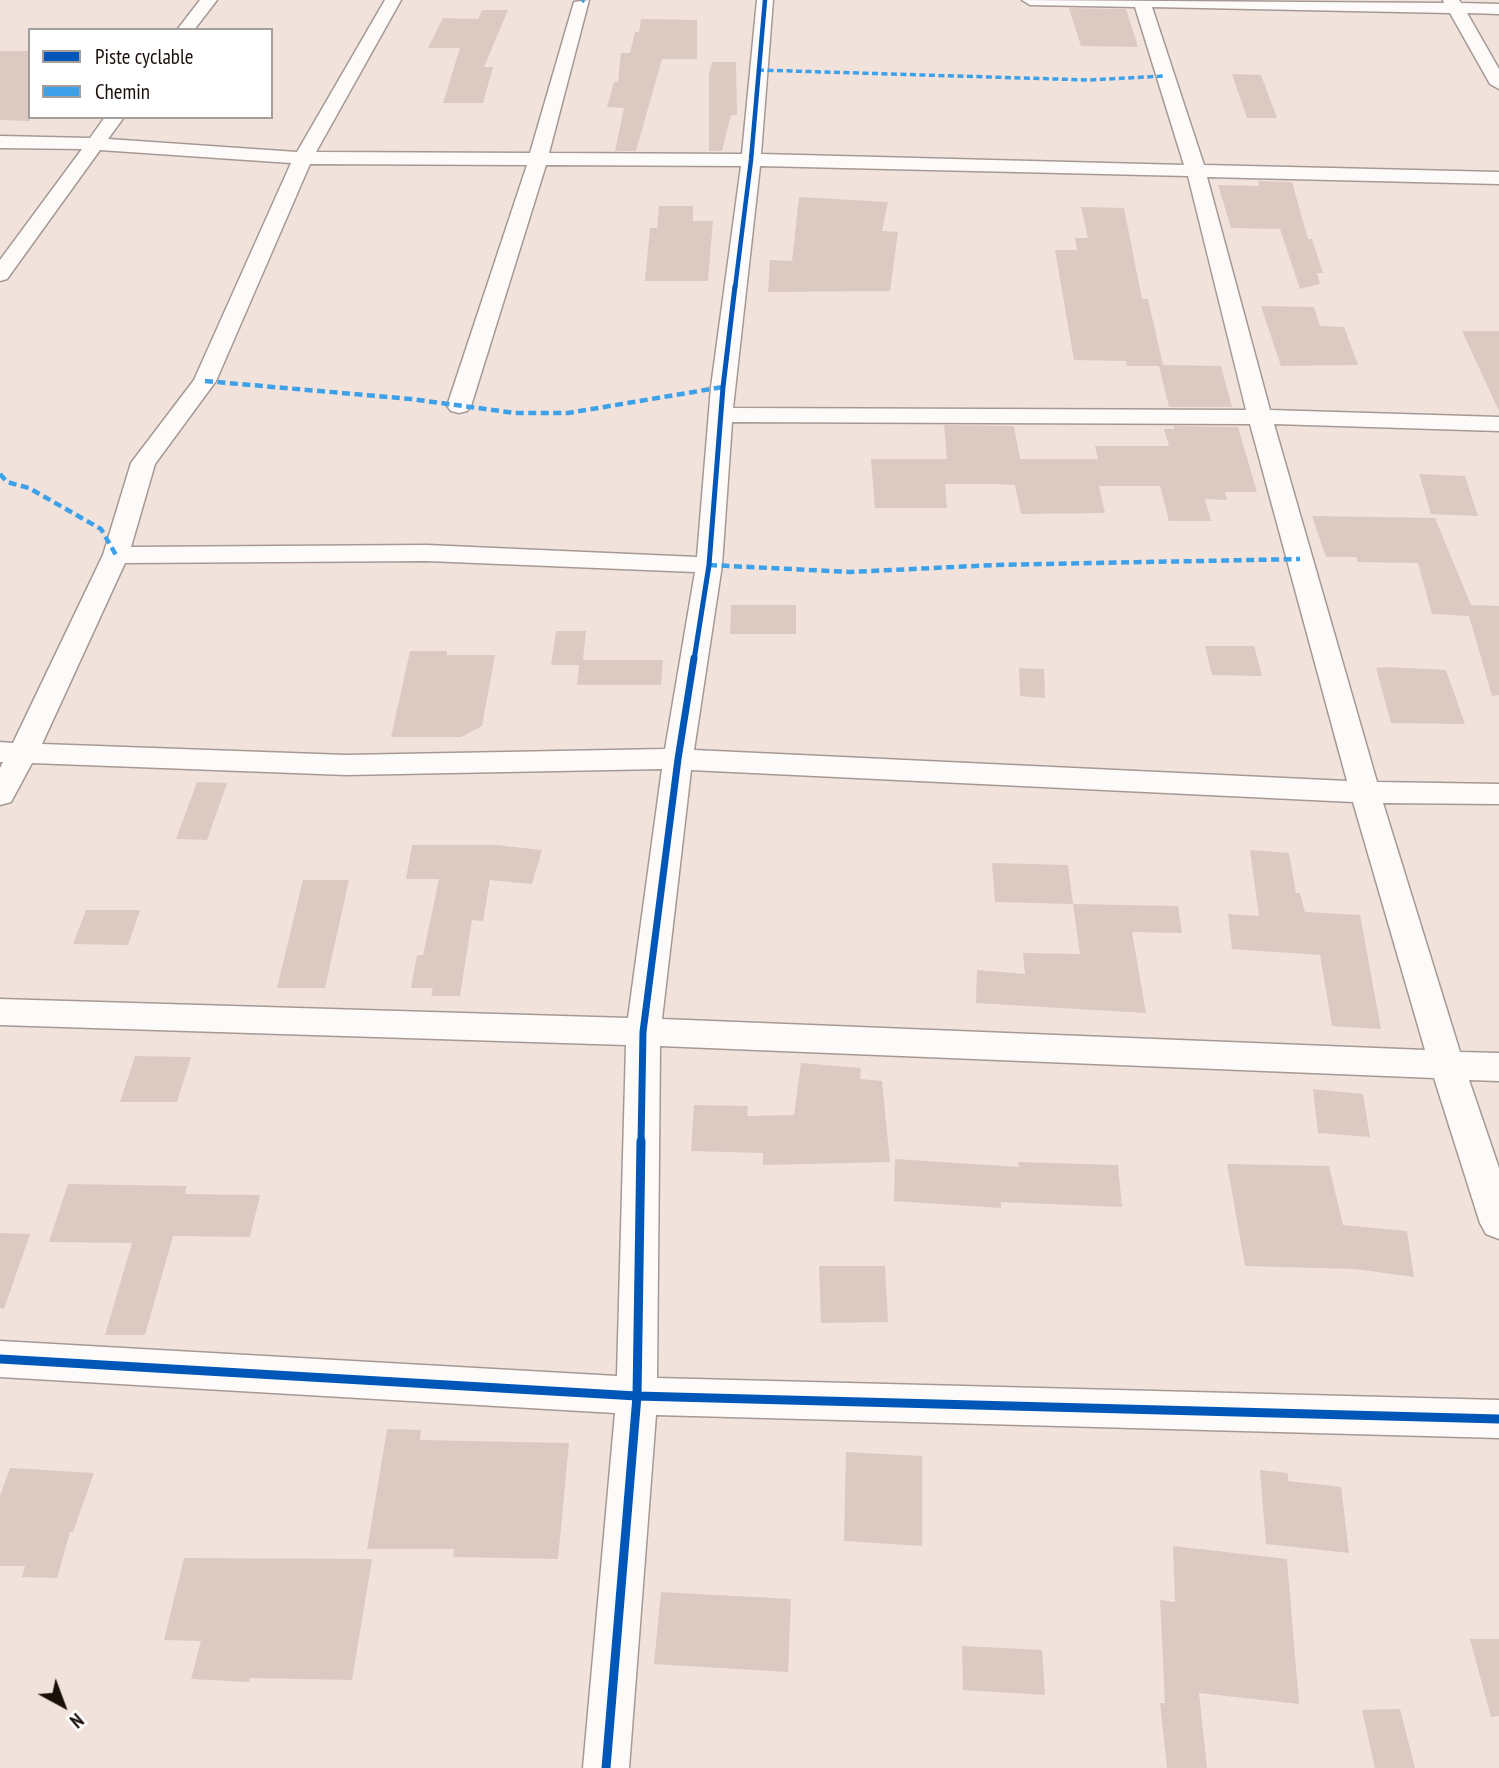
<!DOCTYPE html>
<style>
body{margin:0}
#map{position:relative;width:1499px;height:1768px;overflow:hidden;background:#f2e2dc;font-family:"PT Sans Narrow",sans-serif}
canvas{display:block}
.legend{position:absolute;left:28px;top:28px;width:245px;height:91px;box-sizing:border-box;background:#fff;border:2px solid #a49f9d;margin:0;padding:9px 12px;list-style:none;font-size:21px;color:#1b0f0a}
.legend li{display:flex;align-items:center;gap:14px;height:35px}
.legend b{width:35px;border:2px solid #a49f9d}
.north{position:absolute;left:28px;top:1670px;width:70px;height:70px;-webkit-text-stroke:5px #fff;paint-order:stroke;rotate:139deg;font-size:19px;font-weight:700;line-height:28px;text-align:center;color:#1b0f0a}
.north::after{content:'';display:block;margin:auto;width:24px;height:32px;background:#1b0f0a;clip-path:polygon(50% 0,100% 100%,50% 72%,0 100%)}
</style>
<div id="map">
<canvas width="1499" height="1768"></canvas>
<ul class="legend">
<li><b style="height:9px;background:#0057b8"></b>Piste cyclable</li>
<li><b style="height:9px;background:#3da1e9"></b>Chemin</li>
</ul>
<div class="north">N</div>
</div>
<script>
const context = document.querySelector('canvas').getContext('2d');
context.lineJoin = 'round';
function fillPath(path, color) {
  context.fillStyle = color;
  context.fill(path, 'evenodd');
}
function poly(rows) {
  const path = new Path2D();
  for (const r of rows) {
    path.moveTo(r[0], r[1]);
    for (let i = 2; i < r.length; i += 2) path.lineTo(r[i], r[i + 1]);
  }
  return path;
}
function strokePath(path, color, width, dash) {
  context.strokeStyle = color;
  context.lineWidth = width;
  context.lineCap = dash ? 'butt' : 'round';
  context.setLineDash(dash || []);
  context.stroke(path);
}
fillPath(poly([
 [1069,8,1126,9,1138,47,1081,46],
 [482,10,508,10,484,67,493,67,483,103,443,103,460,48,428,48,443,18,478,19],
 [641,19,697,20,697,59,662,59,636,151,615,151,624,108,607,107,614,82,618,82,621,53,630,53,635,32,639,32],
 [0,51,30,51,30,121,0,120],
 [712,62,736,62,737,115,731,115,722,151,709,151,709,75],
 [1232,74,1261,75,1277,118,1247,118],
 [1258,181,1292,182,1308,239,1312,239,1323,273,1317,273,1320,284,1300,289,1280,229,1231,228,1218,185,1259,186],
 [799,197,888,202,882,231,898,232,890,291,768,292,770,260,792,261],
 [659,206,693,206,693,221,713,221,708,281,645,281,650,228,657,228],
 [1081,207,1124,208,1142,299,1148,299,1163,365,1221,366,1232,407,1169,407,1159,366,1127,366,1126,361,1074,360,1055,250,1077,250,1075,238,1088,238],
 [1261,306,1314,307,1320,326,1344,327,1358,365,1281,366],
 [1462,331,1499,331,1499,411],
 [944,425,1014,426,1020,459,1098,459,1095,446,1169,446,1164,429,1174,429,1174,426,1238,427,1257,492,1225,492,1227,500,1205,499,1211,521,1169,521,1160,486,1099,486,1105,513,1021,514,1015,485,995,484,945,484,947,508,875,508,871,459,947,459],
 [1419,474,1465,476,1478,516,1431,514],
 [1312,516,1435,518,1471,605,1499,606,1499,695,1492,696,1469,616,1432,614,1418,563,1358,562,1356,557,1326,557],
 [731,605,796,605,796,634,730,634],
 [556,631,586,631,583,660,663,660,661,685,577,685,579,665,551,665],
 [1205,646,1254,646,1262,676,1212,675],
 [410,651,447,651,447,655,495,655,482,726,461,737,391,737],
 [1387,667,1446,670,1465,724,1391,723,1376,668],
 [1019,668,1044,669,1045,698,1020,696],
 [197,782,227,783,207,840,176,839],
 [412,845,495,845,542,850,532,884,490,880,483,921,472,920,460,996,431,996,433,988,411,988,417,955,423,955,439,879,406,879],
 [1250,850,1289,853,1296,893,1300,893,1305,912,1360,915,1381,1029,1332,1026,1320,955,1232,949,1228,914,1259,916],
 [992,863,1068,865,1073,904,995,902],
 [303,880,349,880,325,988,277,988],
 [1073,904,1178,906,1182,933,1132,932,1146,1013,976,1003,977,970,1025,974,1023,953,1080,954],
 [86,910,140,910,128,945,73,944],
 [135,1056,191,1057,177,1102,120,1102],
 [801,1063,861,1068,860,1079,882,1081,890,1162,763,1165,763,1153,691,1151,694,1105,748,1106,747,1116,794,1115],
 [1313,1089,1363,1094,1370,1137,1318,1133],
 [895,1159,1019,1167,1018,1162,1118,1165,1122,1207,1001,1202,1001,1208,894,1201],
 [1227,1164,1329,1166,1343,1225,1407,1231,1414,1277,1355,1269,1245,1266],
 [68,1184,187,1186,185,1194,260,1195,250,1237,173,1236,145,1335,105,1335,132,1243,49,1242],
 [0,1233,30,1234,4,1309,0,1308],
 [819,1266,885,1266,888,1322,821,1323],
 [387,1429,421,1430,420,1440,569,1443,558,1559,453,1557,454,1549,367,1549],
 [846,1452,922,1456,922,1546,844,1541],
 [10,1468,94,1473,73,1532,70,1532,57,1578,22,1577,25,1566,0,1566,0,1496],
 [1260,1470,1288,1473,1288,1481,1341,1487,1349,1553,1266,1544],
 [1173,1546,1287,1559,1299,1704,1199,1693,1207,1768,1167,1768,1160,1703,1165,1703,1160,1600,1175,1602],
 [184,1558,372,1559,352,1680,250,1678,249,1682,191,1679,201,1641,164,1640],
 [661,1592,791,1599,788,1672,654,1664],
 [1470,1639,1499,1639,1499,1716,1491,1717],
 [962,1646,1042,1650,1045,1695,963,1690],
 [1400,1709,1415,1768,1375,1768,1362,1710]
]), '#dcc9c2');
const minor = poly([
 [200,0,217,0,194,30,177,30,200,0],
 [385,0,401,0,316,152,530,153,574,2,589,0,549,153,742,154,757,0,773,0,761,154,1184,165,1135,7,1030,5,1022,0,1444,3,1443,0,1459,0,1461,3,1499,4,1499,14,1467,13,1499,69,1499,89,1490,84,1450,13,1152,7,1204,165,1499,172,1499,184,1207,177,1270,410,1499,417,1499,431,1274,424,1377,782,1499,784,1499,804,1383,803,1460,1052,1499,1053,1499,1081,1469,1080,1499,1168,1499,1239,1486,1234,1480,1223,1434,1078,660,1046,657,1378,1499,1400,1499,1438,656,1415,629,1768,583,1768,615,1413,0,1377,0,1341,617,1376,626,1045,0,1025,0,999,628,1018,662,769,346,775,32,763,11,802,0,805,0,768,3,762,0,762,0,742,13,743,103,555,131,463,194,380,291,163,100,150,7,279,0,281,0,260,82,149,0,148,0,136,90,138,105,117,124,117,108,139,297,152,385,0],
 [310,164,527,165,447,406,451,411,459,413,467,411,471,406,546,165,741,166,711,387,697,557,427,545,131,547,155,464,216,381,310,164],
 [760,166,1188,176,1246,410,733,408,760,166],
 [732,422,1250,424,1347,781,694,750,722,565,732,422],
 [427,561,695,572,665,749,346,755,42,744,125,563,427,561],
 [691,770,1353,802,1425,1050,662,1019,691,770]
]);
strokePath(minor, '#a69994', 3);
fillPath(minor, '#fdfbfa');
strokePath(poly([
 [582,2,584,0],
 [758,70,1089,80,1165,76]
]), '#3da1e9', 3.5, [6, 3.5]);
strokePath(poly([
 [205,381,411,399,515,413,568,413,723,387],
 [0,474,7,482,29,488,101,529,116,555],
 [709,565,850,572,995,565,1300,559]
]), '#3da1e9', 4.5, [8, 4.5]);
strokePath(poly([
 [735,288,751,160,765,0]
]), '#0057b8', 4.5);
strokePath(poly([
 [694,660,709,565,723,387,735,286]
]), '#0057b8', 5);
strokePath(poly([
 [641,1143,643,1032,678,759,694,658]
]), '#0057b8', 7);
strokePath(poly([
 [0,1359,637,1396,1499,1419],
 [606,1768,637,1396,641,1141]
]), '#0057b8', 9);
</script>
